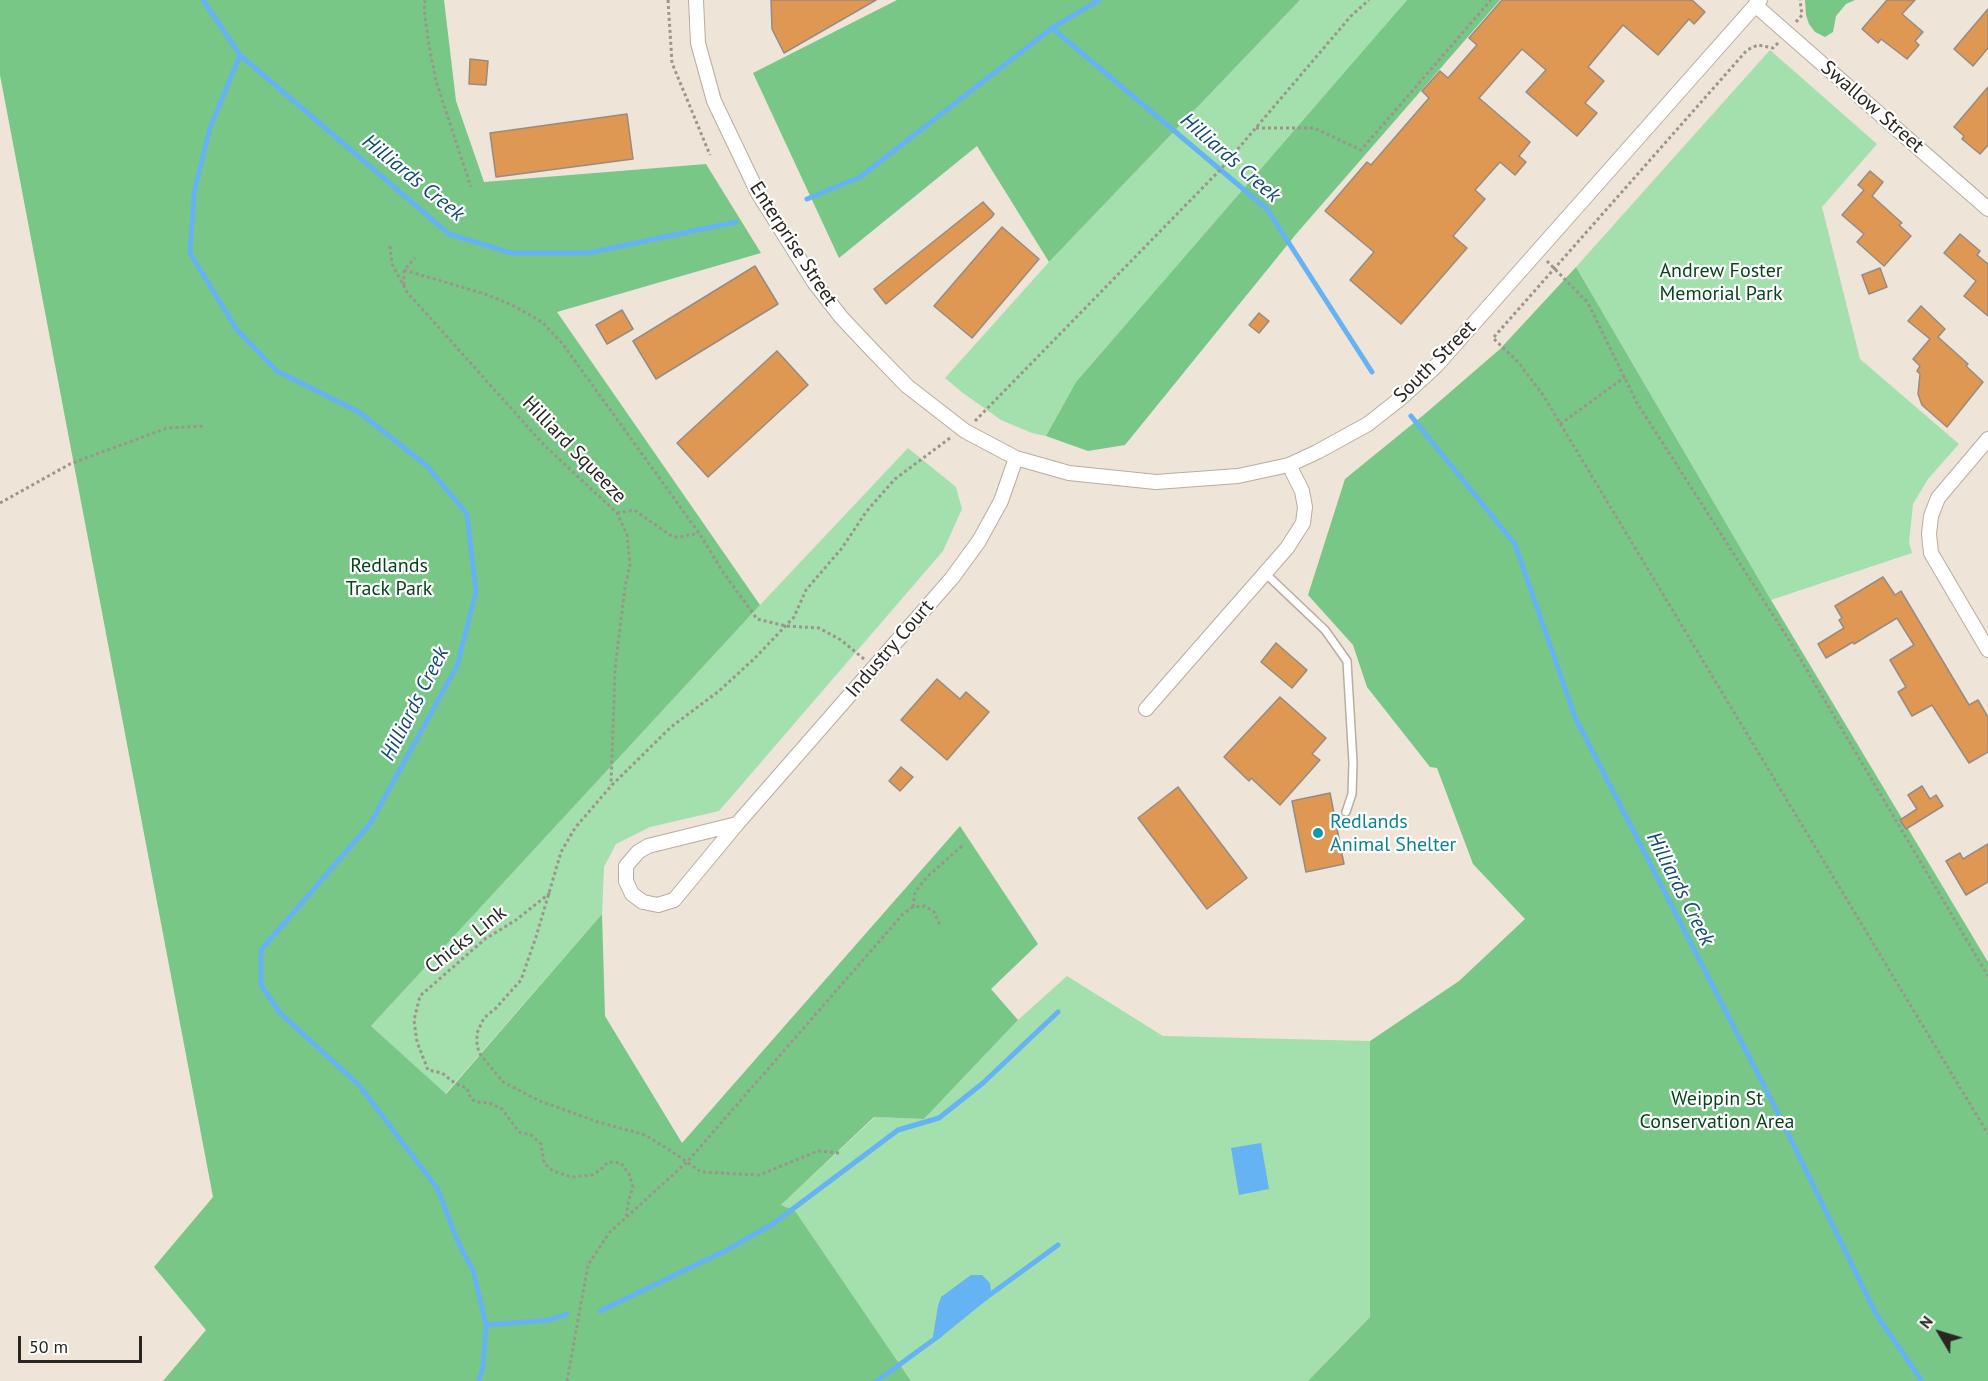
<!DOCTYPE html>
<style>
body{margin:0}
#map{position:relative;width:1988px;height:1381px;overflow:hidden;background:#eee4d7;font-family:"PT Sans",sans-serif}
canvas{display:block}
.north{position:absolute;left:1910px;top:1303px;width:60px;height:60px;-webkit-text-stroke:4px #fff;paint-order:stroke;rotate:308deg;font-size:16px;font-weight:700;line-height:24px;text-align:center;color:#292520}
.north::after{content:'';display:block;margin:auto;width:21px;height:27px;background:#292520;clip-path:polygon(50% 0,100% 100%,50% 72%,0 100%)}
.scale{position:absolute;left:18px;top:1336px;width:124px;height:27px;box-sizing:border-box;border:3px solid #292520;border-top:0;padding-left:8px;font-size:18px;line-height:21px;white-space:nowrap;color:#292520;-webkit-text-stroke:4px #fff;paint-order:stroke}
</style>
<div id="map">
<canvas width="1988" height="1381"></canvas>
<div class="north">N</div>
<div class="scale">50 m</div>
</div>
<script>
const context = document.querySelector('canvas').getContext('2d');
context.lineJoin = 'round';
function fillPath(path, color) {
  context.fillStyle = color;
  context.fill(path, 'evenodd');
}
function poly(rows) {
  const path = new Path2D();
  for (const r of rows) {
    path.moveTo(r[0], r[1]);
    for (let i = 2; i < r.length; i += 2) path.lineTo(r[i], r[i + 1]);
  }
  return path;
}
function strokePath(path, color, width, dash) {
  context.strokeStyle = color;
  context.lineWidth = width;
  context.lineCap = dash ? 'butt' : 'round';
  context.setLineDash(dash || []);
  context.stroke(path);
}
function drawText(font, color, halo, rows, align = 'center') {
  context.font = font + ' "PT Sans",sans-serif';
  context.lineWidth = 4.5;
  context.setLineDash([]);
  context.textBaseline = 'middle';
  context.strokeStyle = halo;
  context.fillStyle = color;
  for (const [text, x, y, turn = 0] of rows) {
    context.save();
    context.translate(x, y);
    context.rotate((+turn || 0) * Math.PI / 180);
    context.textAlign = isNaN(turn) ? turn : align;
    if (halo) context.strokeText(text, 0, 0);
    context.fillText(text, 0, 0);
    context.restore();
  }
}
fillPath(poly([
 [1300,0,1407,0,1076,382,1046,436,1032,433,1001,420,963,393,945,378,1049,262],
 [1770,50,1877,144,1822,207,1860,359,1959,444,1928,479,1913,504,1909,542,1912,553,1771,600,1576,267],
 [908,448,956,487,962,509,943,551,719,811,650,827,616,844,604,867,602,914,445,1094,371,1026,760,605],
 [1067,976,1163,1036,1370,1041,1370,1317,1308,1381,911,1381,795,1212,781,1205,875,1117,924,1119,1018,1020]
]), '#a4dfae');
fillPath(poly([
 [0,0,444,0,456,101,484,182,706,164,761,253,557,312,760,605,371,1026,446,1094,602,914,605,1016,682,1143,960,826,1038,944,991,989,1018,1020,924,1119,874,1117,781,1205,795,1211,911,1381,163,1381,206,1330,154,1267,213,1197,0,75],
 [897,0,1300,0,1049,262,977,146,839,258,753,73],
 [1407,0,1500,0,1297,233,1125,445,1088,451,1046,436,1076,382],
 [1805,0,1855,0,1846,4,1836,16,1833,32,1825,37,1815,32,1809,24,1806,15],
 [1576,267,1771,600,1988,962,1988,1381,1308,1381,1370,1317,1370,1041,1459,981,1525,919,1473,864,1437,768,1430,767,1367,687,1353,645,1308,595,1345,479,1426,413,1500,349]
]), '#78c787');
fillPath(poly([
 [1261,1143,1269,1189,1239,1195,1231,1148],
 [971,1275,982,1275,990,1283,991,1291,988,1299,941,1337,935,1340,933,1336,938,1306,941,1297]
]), '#65b3f2');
strokePath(poly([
 [203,0,240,55,210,128,194,193,190,253,237,330,277,371,359,412,427,466,467,514,476,592,457,666,370,824,261,950,261,985,280,1013,359,1085,437,1188,458,1242,473,1270,486,1325,483,1366,479,1381],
 [1052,28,1267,209,1372,372],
 [240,55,449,234,511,253,588,253,736,222],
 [807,199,860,177,1052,28,1099,0],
 [1411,416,1515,544,1575,717,1779,1115,1876,1314,1922,1381],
 [984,1299,1058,1245],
 [600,1311,729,1249,774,1223,898,1130,939,1118,983,1083,1058,1012],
 [486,1325,549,1320,567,1314],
 [877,1381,940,1335]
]), '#65b3f2', 5);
const building = poly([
 [771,0,876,0,784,53,772,29,771,0],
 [1502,0,1692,0,1705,12,1694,24,1689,19,1658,55,1623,25,1588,67,1604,81,1585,103,1597,113,1577,136,1526,92,1546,70,1522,49,1479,98,1530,142,1519,156,1526,162,1515,175,1500,162,1475,190,1485,199,1453,236,1467,248,1401,324,1350,280,1374,252,1325,211,1367,162,1371,165,1429,98,1422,91,1440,71,1448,78,1477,45,1469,38,1502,0],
 [1887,0,1915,0,1902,14,1923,32,1915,41,1919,45,1907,59,1881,39,1878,43,1862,29,1887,0],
 [1988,9,1988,48,1973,66,1954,49,1988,9],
 [470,59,488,61,486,85,469,84,470,59],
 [1988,87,1988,145,1980,154,1962,139,1964,136,1954,127,1988,87],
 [627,114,633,159,496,177,490,133,627,114],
 [1870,171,1883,182,1872,196,1902,223,1899,225,1911,236,1884,266,1857,242,1864,234,1842,215,1864,190,1858,185,1870,171],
 [983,202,994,214,991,218,886,304,874,289,983,202],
 [1002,227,1039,259,972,338,934,306,1002,227],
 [1960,234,1980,251,1977,255,1988,264,1988,316,1964,296,1976,281,1944,253,1960,234],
 [755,266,778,304,656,379,633,341,755,266],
 [1880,268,1887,287,1869,294,1862,275,1880,268],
 [1921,306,1945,329,1938,337,1968,364,1966,366,1983,382,1947,427,1922,405,1918,394,1920,374,1917,371,1920,366,1913,359,1930,339,1908,321,1921,306],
 [622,310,633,329,607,344,596,325,622,310],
 [1259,313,1269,321,1259,333,1249,325,1259,313],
 [777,351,808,385,708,477,677,443,777,351],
 [1883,577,1895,595,1901,591,1969,705,1978,700,1988,717,1988,752,1969,763,1932,705,1912,716,1898,692,1906,687,1890,660,1914,645,1897,618,1854,644,1853,642,1826,658,1818,644,1844,628,1839,620,1842,618,1835,606,1883,577],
 [1276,643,1307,670,1292,688,1261,662,1276,643],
 [937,679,960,699,966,692,989,712,947,760,901,720,937,679],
 [1280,697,1326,738,1312,754,1320,760,1280,805,1251,778,1249,781,1224,757,1280,697],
 [901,767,913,777,900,791,889,781,901,767],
 [1922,786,1930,799,1936,795,1943,806,1906,829,1900,820,1917,809,1908,795,1922,786],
 [1178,787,1247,878,1207,909,1138,818,1178,787],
 [1330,793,1344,864,1306,872,1292,801,1330,793],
 [1988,844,1988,882,1966,895,1946,861,1960,853,1963,859,1988,844]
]);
fillPath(building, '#de9853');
strokePath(building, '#978b81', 1.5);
const lane = poly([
 [1265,573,1325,630,1347,661,1353,763,1352,794,1346,812]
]);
const street = poly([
 [696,0,698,43,714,101,758,193,814,282,841,317,873,351,907,386,965,431,1016,458,1069,473,1156,482,1238,476,1289,465,1317,452,1368,424,1401,398,1436,366,1760,0],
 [1755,5,1988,209],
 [1988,439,1938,498,1931,516,1929,534,1931,553,1988,650],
 [1146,709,1287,548,1303,523,1305,507,1302,491,1289,465],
 [737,824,648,846,638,852,626,866,626,881,632,894,643,902,658,905,674,900,737,824,952,578,979,541,1001,501,1016,458]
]);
strokePath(lane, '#b7ada1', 10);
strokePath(street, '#b7ada1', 16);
strokePath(poly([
 [425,0,424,9,429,45,436,81,471,187],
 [668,0,672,63,710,155],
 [1796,22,1802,15,1800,0],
 [1778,43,1773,48,1758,45,1747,50,1493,338,1518,362,1543,395,1988,1134],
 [1256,128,1314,128,1361,150,1491,0],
 [390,246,392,264,407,292,544,445,617,513,627,535,630,564,625,587,615,669,611,785],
 [1547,261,1588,303,1637,403,1789,640,1988,976],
 [404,270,485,294,512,305,542,322,562,343,699,533,723,572,757,619,786,626,819,628,841,640,864,659],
 [404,285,404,270,415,258],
 [975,421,1220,170,1351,16,1369,0],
 [1560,424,1625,377],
 [0,503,70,464,167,428,205,426],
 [617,513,634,510,673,537,680,537,699,533],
 [550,893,516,920,485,939,420,996,414,1020,417,1042,428,1070,442,1073,456,1084,467,1088,471,1099,477,1102,489,1103,502,1109,519,1132,531,1135,541,1144,544,1163,553,1171,572,1177,592,1175,600,1170,608,1162,621,1163,629,1174,633,1187,629,1199,626,1216],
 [913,907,915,892,926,878,963,845],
 [839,1153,818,1151,759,1175,701,1172,671,1151,645,1135,598,1122,540,1101,503,1082,480,1054,477,1046,477,1033,484,1018,496,1008,521,980,536,937,561,852,575,828,611,786,671,727,719,691,755,658,794,617,806,590,842,548,866,512,895,479,950,438],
 [567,1381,588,1265,609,1233,687,1162,903,914,913,907,925,906,934,912,940,925]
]), '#9d958c', 3, [3, 3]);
strokePath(lane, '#fff', 7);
strokePath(street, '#fff', 14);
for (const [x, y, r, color] of [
 [1318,833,6,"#0f9aa8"]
]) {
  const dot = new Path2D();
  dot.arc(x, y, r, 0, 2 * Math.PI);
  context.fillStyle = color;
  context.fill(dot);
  strokePath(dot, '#fff', 2);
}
drawText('20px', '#292520', '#fff', [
 ["Swallow Street",1872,107,41],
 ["Enterprise Street",793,244,57],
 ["South Street",1435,362,-45],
 ["Hilliard Squeeze",574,450,46],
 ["Industry Court",890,649,-49],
 ["Chicks Link",466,940,-38]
]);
drawText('20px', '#07431b', '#fff', [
 ["Andrew Foster",1721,271],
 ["Memorial Park",1721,294],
 ["Redlands",389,566],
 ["Track Park",389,589],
 ["Weippin St",1717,1099],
 ["Conservation Area",1717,1122]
]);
drawText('20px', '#0d838f', '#fff', [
 ["Redlands",1330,822],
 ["Animal Shelter",1330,845]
], 'left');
drawText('italic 21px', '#0f4a73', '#fff', [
 ["Hilliards Creek",1230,158,41],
 ["Hilliards Creek",413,178,39],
 ["Hilliards Creek",415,704,-63],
 ["Hilliards Creek",1680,889,63]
]);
</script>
